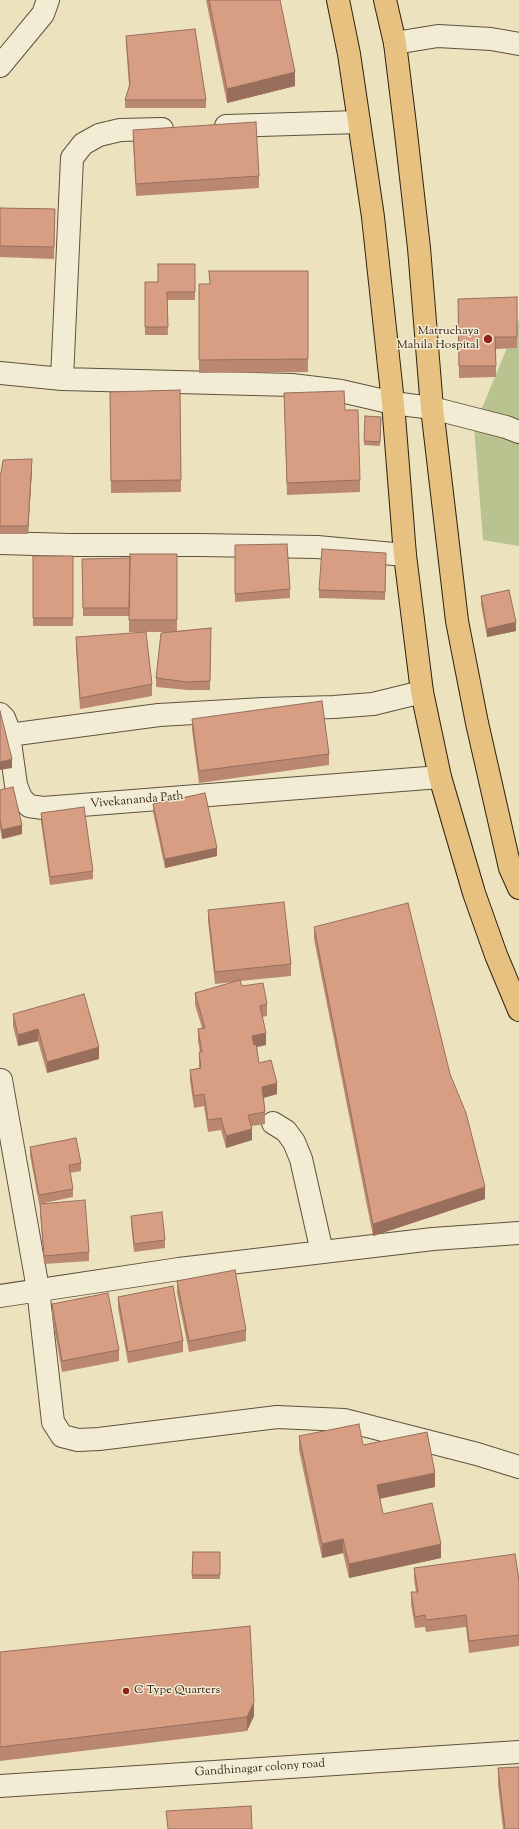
<!DOCTYPE html>
<style>
body{margin:0}
canvas{display:block;background:#ece2be}
</style>
<canvas width="519" height="1829"></canvas>
<script>
const context = document.querySelector('canvas').getContext('2d');
context.lineJoin = 'round';
function fillPath(path, color) {
  context.fillStyle = color;
  context.fill(path, 'evenodd');
}
function poly(rows) {
  const path = new Path2D();
  for (const r of rows) {
    path.moveTo(r[0], r[1]);
    for (let i = 2; i < r.length; i += 2) path.lineTo(r[i], r[i + 1]);
  }
  return path;
}
function strokePath(path, color, width, dash) {
  context.strokeStyle = color;
  context.lineWidth = width;
  context.lineCap = dash ? 'butt' : 'round';
  context.setLineDash(dash || []);
  context.stroke(path);
}
function drawText(font, color, halo, rows, align = 'center') {
  context.font = font + ' "Sorts Mill Goudy",serif';
  context.lineWidth = 3;
  context.setLineDash([]);
  context.textBaseline = 'middle';
  context.strokeStyle = halo;
  context.fillStyle = color;
  for (const [text, x, y, turn = 0] of rows) {
    context.save();
    context.translate(x, y);
    context.rotate((+turn || 0) * Math.PI / 180);
    context.textAlign = isNaN(turn) ? turn : align;
    if (halo) context.strokeText(text, 0, 0);
    context.fillText(text, 0, 0);
    context.restore();
  }
}
fillPath(poly([
 [519,319,519,546,483,540,474,427]
]), '#b9c390');
const minor = poly([
 [395,43,438,36,491,39,519,44],
 [0,66,43,14,48,0],
 [226,126,359,122],
 [0,373,62,379,292,385,341,391,393,403,432,408,506,427,519,432],
 [62,379,72,158,83,144,99,135,120,130,162,129],
 [0,543,70,545,201,545,317,547,405,555],
 [0,714,4,718,8,728,16,785,21,798,29,806,43,808,440,777],
 [9,735,159,715,263,709,334,707,373,704,422,692],
 [1,1080,38,1289,53,1422,62,1436,78,1440,99,1439,277,1417,344,1420,477,1454,519,1467],
 [273,1123,286,1131,294,1142,301,1159,322,1252],
 [0,1296,179,1269,433,1239,519,1233],
 [0,1786,519,1752]
]);
const major = poly([
 [338,0,349,54,373,217,393,403,405,555,422,692,440,777,474,893,496,955,519,1010],
 [385,0,395,43,406,133,419,248,432,408,457,621,477,723,510,868,519,888]
]);
strokePath(minor, '#5f513e', 24);
strokePath(major, '#302114', 24);
strokePath(minor, '#f3ecd5', 22);
strokePath(major, '#e6c17f', 22);
fillPath(poly([
 [206,0,280,0,295,86,227,103],
 [126,36,206,100,206,108,125,108,125,100,129,86,126,44],
 [133,130,259,176,259,188,136,196,133,141],
 [0,208,55,209,54,259,0,257],
 [195,264,195,300,167,300,168,335,145,335,145,282,158,282],
 [308,271,308,372,199,373,199,284,209,284],
 [517,297,517,348,496,349,496,377,459,378,458,310],
 [180,390,181,492,111,493,110,392],
 [284,393,345,410,360,480,360,492,287,495],
 [381,422,380,446,364,445,364,441],
 [32,468,28,534,0,534,0,473],
 [235,545,290,589,290,598,235,602],
 [177,554,177,631,211,628,210,690,188,690,156,687,156,678,175,632,129,632,129,616,83,616,82,559,130,570],
 [33,556,73,556,73,626,33,626],
 [386,562,385,600,319,598,319,590],
 [481,596,516,631,487,637,481,604],
 [76,637,152,684,152,696,80,709,76,649],
 [192,719,329,754,329,765,199,783,192,730],
 [0,790,22,834,2,839,0,828],
 [153,804,217,856,165,868,153,812],
 [41,813,93,871,93,879,50,885,41,822],
 [208,910,291,964,291,976,240,981,242,986,267,1004,267,1016,262,1017,266,1045,257,1047,259,1063,277,1094,264,1098,265,1112,265,1124,252,1126,252,1140,226,1148,221,1130,208,1132,204,1106,194,1108,190,1081,190,1070,199,1068,199,1052,200,1052,198,1041,198,1029,202,1028,195,1005,195,993,234,982,215,984,208,921],
 [314,927,450,1074,485,1199,373,1236,314,939],
 [13,1014,99,1059,47,1073,38,1041,18,1046,13,1026],
 [30,1147,81,1163,81,1171,70,1173,73,1189,73,1197,39,1204,30,1155],
 [40,1204,89,1252,89,1261,44,1264,40,1212],
 [131,1216,165,1240,165,1248,134,1252,131,1224],
 [177,1281,246,1330,246,1341,189,1352,177,1293],
 [118,1297,183,1341,183,1352,128,1363,118,1308],
 [52,1304,119,1350,119,1361,62,1372,52,1316],
 [299,1436,363,1445,435,1487,380,1499,383,1514,441,1558,349,1578,343,1553,322,1558,299,1450],
 [193,1552,220,1552,220,1579,192,1579],
 [414,1568,519,1580,519,1646,469,1653,466,1627,426,1632,425,1627,415,1628,411,1604,411,1592,416,1592,414,1579],
 [0,1652,254,1716,247,1731,0,1761],
 [498,1768,519,1829,503,1829,498,1785]
]), '#ba8871');
fillPath(poly([
 [295,72,295,86,227,103,227,89],
 [32,459,32,468,28,534,28,526],
 [516,622,516,631,487,637,487,629],
 [12,759,12,768,0,770,0,762],
 [22,825,22,834,2,839,2,830],
 [217,848,217,856,165,868,165,859],
 [38,1029,38,1041,18,1046,18,1035],
 [266,1033,266,1045,252,1048,252,1036],
 [99,1047,99,1059,47,1073,47,1062],
 [277,1083,277,1094,262,1098,262,1087],
 [252,1129,252,1140,226,1148,226,1136],
 [485,1187,485,1199,373,1236,373,1224],
 [435,1473,435,1487,377,1499,377,1485],
 [343,1539,343,1553,322,1558,322,1544],
 [441,1544,441,1558,349,1578,349,1564],
 [254,1702,254,1716,247,1731,247,1717]
]), '#976f5c');
const building = poly([
 [209,0,280,0,295,72,227,89,209,0],
 [195,29,206,100,125,100,130,84,126,36,195,29],
 [256,122,259,176,136,184,133,130,256,122],
 [0,208,55,209,54,247,0,246,0,208],
 [158,264,195,264,195,292,167,292,168,327,145,327,145,282,158,282,158,264],
 [209,271,308,271,308,359,199,360,199,284,210,284,209,271],
 [517,297,517,337,495,337,496,366,459,366,458,299,517,297],
 [180,390,181,480,111,481,110,392,180,390],
 [344,391,345,410,358,410,360,480,287,483,284,393,344,391],
 [365,416,381,417,380,442,364,441,365,416],
 [32,459,28,526,0,526,0,473,1,473,3,460,32,459],
 [287,544,290,589,235,594,235,545,287,544],
 [322,549,386,553,385,592,319,590,322,549],
 [130,554,177,554,177,620,129,620,130,554],
 [33,556,73,556,73,618,33,618,33,556],
 [130,558,129,608,83,608,82,559,130,558],
 [509,590,516,622,487,629,481,596,509,590],
 [211,628,210,681,188,682,156,678,161,633,211,628],
 [146,632,152,684,80,698,76,637,146,632],
 [322,701,329,754,199,771,192,719,322,701],
 [0,711,12,759,0,762,0,711],
 [13,787,22,825,2,830,0,820,0,790,13,787],
 [205,793,217,848,165,859,153,804,205,793],
 [84,807,93,871,50,877,41,813,84,807],
 [284,902,291,964,215,972,208,910,284,902],
 [408,903,450,1074,466,1113,485,1187,373,1224,314,927,408,903],
 [240,980,242,986,263,983,267,1004,260,1006,266,1033,252,1036,254,1045,256,1044,259,1063,271,1060,277,1083,262,1087,265,1112,248,1115,252,1129,226,1136,221,1118,208,1120,204,1094,194,1096,190,1070,201,1068,199,1052,202,1052,198,1029,205,1028,195,993,240,980],
 [84,994,99,1047,47,1062,38,1029,18,1035,13,1014,84,994],
 [76,1138,81,1163,69,1165,73,1189,39,1195,30,1147,76,1138],
 [85,1200,89,1252,44,1256,40,1204,85,1200],
 [162,1212,165,1240,134,1244,131,1216,162,1212],
 [235,1270,246,1330,189,1341,177,1281,235,1270],
 [173,1286,183,1341,128,1352,118,1297,173,1286],
 [108,1293,119,1350,62,1361,52,1304,108,1293],
 [359,1424,363,1445,427,1432,435,1473,377,1485,383,1514,432,1503,441,1544,349,1564,343,1539,322,1544,299,1436,359,1424],
 [193,1552,220,1552,220,1575,192,1575,193,1552],
 [515,1554,519,1580,519,1635,469,1641,466,1615,426,1620,425,1615,415,1617,411,1592,418,1592,414,1568,515,1554],
 [250,1626,254,1702,247,1717,0,1747,0,1652,250,1626],
 [519,1767,519,1829,505,1829,498,1768,519,1767],
 [251,1806,252,1829,168,1829,166,1811,251,1806]
]);
fillPath(building, '#d89e83');
strokePath(building, '#976f5c', 1);
for (const [x, y, r, color] of [
 [488,339,5,"#8f2418"],
 [126,1691,4,"#8f2418"]
]) {
  const dot = new Path2D();
  dot.arc(x, y, r, 0, 2 * Math.PI);
  context.fillStyle = color;
  context.fill(dot);
  strokePath(dot, '#f3ecd5', 1.5);
}
drawText('12px', '#302114', '#f3ecd5', [
 ["Matruchaya",479,332],
 ["Mahila Hospital",479,346],
 ["C Type Quarters",134,1691,"left"]
], 'right');
drawText('12px', '#302114', '#f3ecd5', [
 ["Vivekananda Path",137,801,-5],
 ["Gandhinagar colony road",260,1769,-4]
]);
</script>
